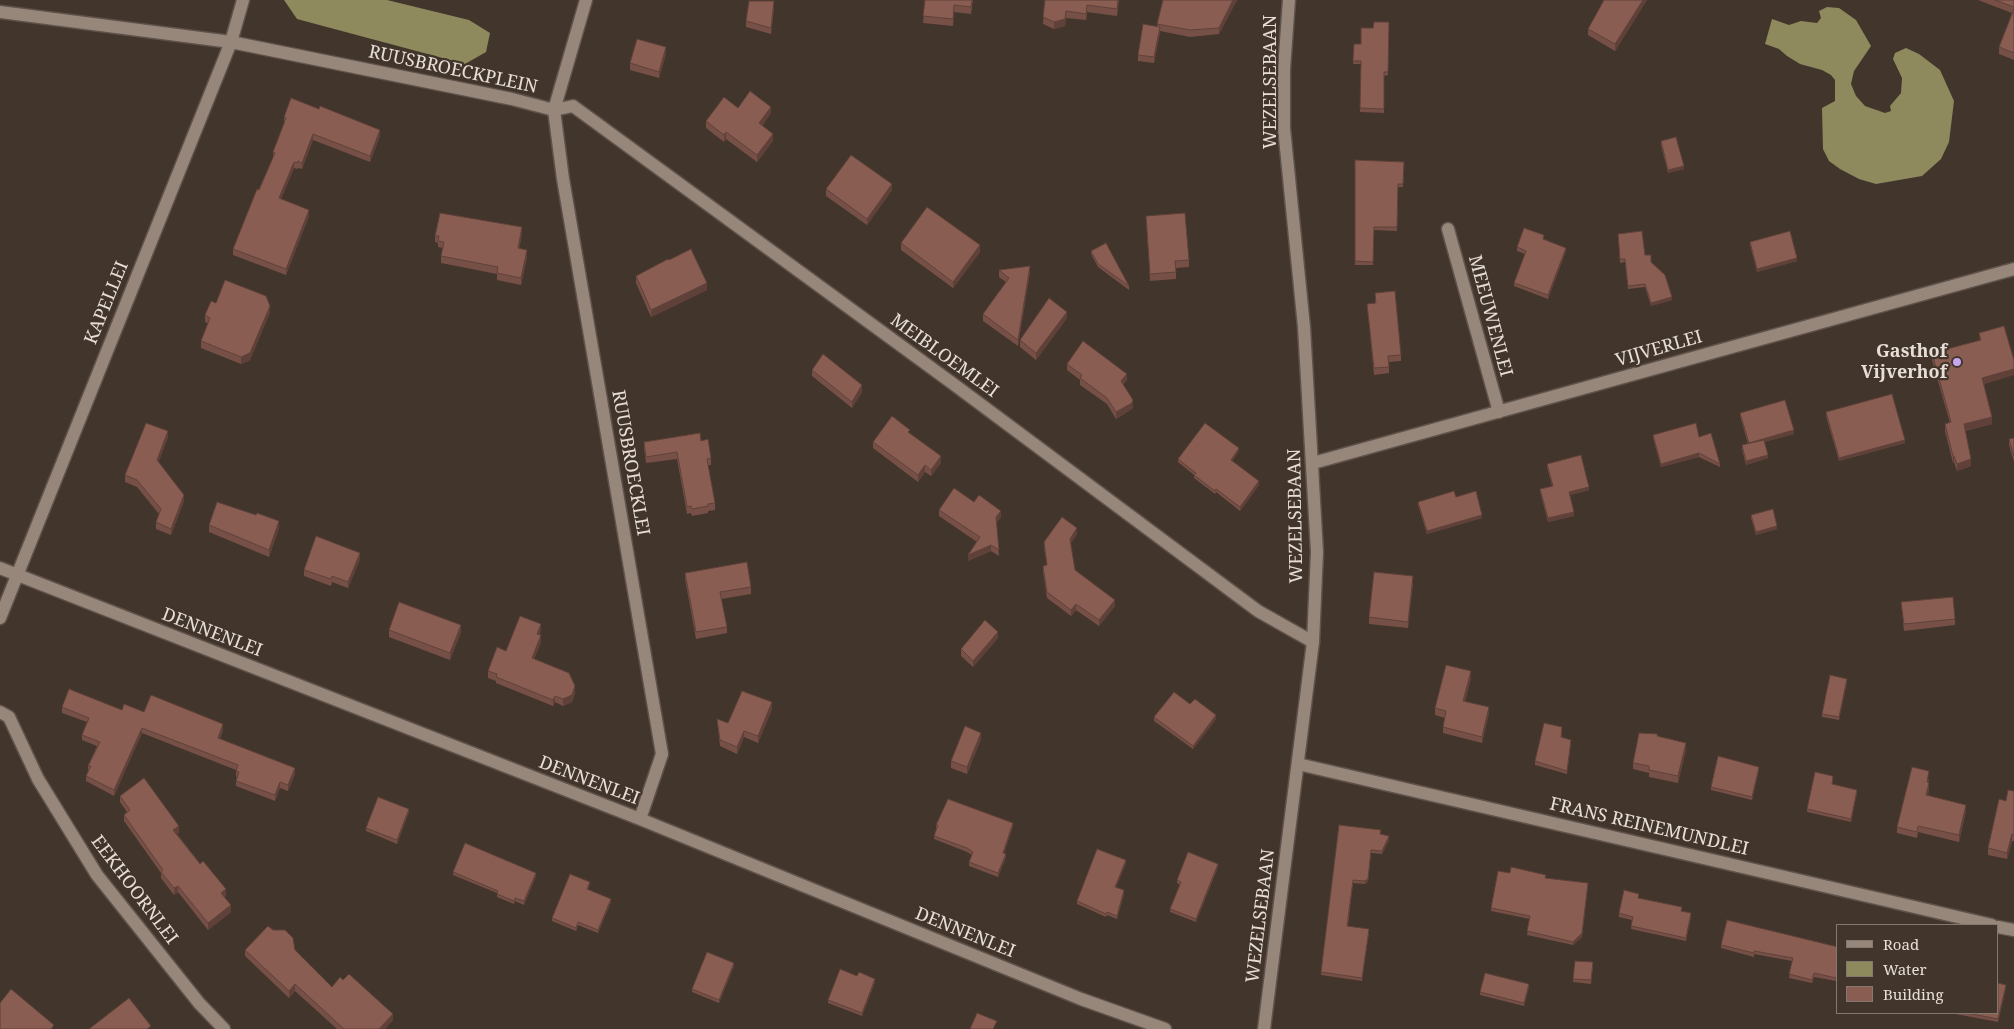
<!DOCTYPE html>
<style>
body{margin:0}
#map{position:relative;width:2014px;height:1029px;overflow:hidden;background:#42352b;font-family:"Noto Serif",serif}
canvas{display:block}
.legend{position:absolute;left:1836px;top:924px;width:162px;height:90px;box-sizing:border-box;background:#42352b;border:1px solid #847970;margin:0;padding:6px 9px;list-style:none;font-size:15px;color:#e7ded8}
.legend li{display:flex;align-items:center;gap:10px;height:25px}
.legend b{width:25px;border:1px solid #847970}
</style>
<div id="map">
<canvas width="2014" height="1029"></canvas>
<ul class="legend">
<li><b style="height:6px;background:#97877b"></b>Road</li>
<li><b style="height:14px;background:#8e8a5e"></b>Water</li>
<li><b style="height:14px;background:#895d52"></b>Building</li>
</ul>
</div>
<script>
const context = document.querySelector('canvas').getContext('2d');
context.lineJoin = 'round';
function fillPath(path, color) {
  context.fillStyle = color;
  context.fill(path, 'evenodd');
}
function poly(rows) {
  const path = new Path2D();
  for (const r of rows) {
    path.moveTo(r[0], r[1]);
    for (let i = 2; i < r.length; i += 2) path.lineTo(r[i], r[i + 1]);
  }
  return path;
}
function strokePath(path, color, width, dash) {
  context.strokeStyle = color;
  context.lineWidth = width;
  context.lineCap = dash ? 'butt' : 'round';
  context.setLineDash(dash || []);
  context.stroke(path);
}
function drawText(font, color, halo, rows, align = 'center') {
  context.font = font + ' "Noto Serif",serif';
  context.lineWidth = 4.5;
  context.setLineDash([]);
  context.textBaseline = 'middle';
  context.strokeStyle = halo;
  context.fillStyle = color;
  for (const [text, x, y, turn = 0] of rows) {
    context.save();
    context.translate(x, y);
    context.rotate((+turn || 0) * Math.PI / 180);
    context.textAlign = isNaN(turn) ? turn : align;
    if (halo) context.strokeText(text, 0, 0);
    context.fillText(text, 0, 0);
    context.restore();
  }
}
fillPath(poly([
 [284,0,387,0,469,20,490,33,486,52,465,64,297,19],
 [1827,7,1839,8,1856,20,1871,46,1854,71,1851,84,1856,96,1865,106,1885,113,1891,111,1890,106,1901,93,1902,78,1893,59,1895,53,1906,48,1919,54,1940,70,1954,101,1949,142,1941,159,1922,176,1876,184,1859,179,1840,169,1829,161,1823,149,1822,108,1835,101,1835,80,1831,75,1822,70,1800,64,1787,56,1779,49,1765,44,1772,19,1789,25,1801,21,1817,23,1821,18,1819,11]
]), '#8e8a5e');
const street = poly([
 [586,0,554,110,563,179,662,754,640,819],
 [0,12,231,42,512,99,554,110,573,106,952,383,1258,611,1313,642],
 [1448,229,1499,412],
 [1313,463,2014,269],
 [0,568,640,819,1081,999,1165,1029],
 [0,618,231,42,243,0],
 [0,712,9,717,38,779,97,875,199,1003,224,1029],
 [1298,764,1992,925],
 [1998,927,2014,930]
]);
const secondary = poly([
 [1264,1029,1313,642,1317,552,1304,327,1284,128,1284,69,1289,0]
]);
strokePath(street, '#5e524a', 15);
strokePath(secondary, '#5e524a', 15);
strokePath(street, '#97877b', 12);
strokePath(secondary, '#97877b', 12);
fillPath(poly([
 [925,0,973,0,971,14,954,12,953,26,923,23],
 [1045,0,1119,0,1117,16,1087,12,1086,20,1066,18,1065,26,1054,29,1043,24],
 [1163,0,1237,0,1219,34,1190,37,1160,31,1154,63,1138,61,1138,55,1157,27],
 [1647,0,1615,51,1588,35,1588,29],
 [1978,0,2014,0,2014,60,1999,54,1999,47,2012,13],
 [774,8,771,34,746,27,746,21],
 [1389,22,1388,75,1384,76,1384,113,1360,112,1361,64,1353,64,1354,44,1361,44,1373,28],
 [666,54,659,78,630,70,630,63],
 [738,108,771,113,762,126,773,141,757,162,726,139,724,142,706,128,706,121],
 [284,117,380,136,370,162,313,140,302,169,298,168,297,169,294,168,281,199,309,216,286,275,233,255,233,249,273,157,273,152,284,124],
 [1661,141,1684,169,1668,173,1661,145],
 [1355,160,1404,162,1403,187,1398,187,1397,231,1374,230,1373,265,1355,265],
 [826,189,892,190,867,225,826,196],
 [1146,216,1189,260,1189,267,1176,268,1176,279,1150,281],
 [522,234,519,249,527,257,521,285,497,280,497,274,441,263,441,256,443,248,438,247,438,243,435,242,435,236],
 [1618,234,1645,255,1651,262,1672,300,1651,306,1645,287,1628,289,1625,262,1620,263],
 [1544,239,1566,251,1548,299,1514,286,1514,283,1525,254,1517,251,1517,247],
 [1750,242,1797,261,1757,272,1750,245],
 [901,243,980,252,953,288,901,250],
 [1091,251,1129,286,1129,290,1098,267,1091,254],
 [669,260,707,290,651,317,636,283,636,276],
 [999,270,1030,272,1018,346,983,321,983,314,1006,282,999,277],
 [1375,293,1401,355,1401,361,1389,362,1389,373,1374,375,1367,304,1375,303],
 [216,303,270,312,250,360,241,364,201,348,201,341,208,323,205,322,205,315],
 [1067,318,1036,360,1020,347,1020,340],
 [2004,326,1984,384,1992,424,1965,431,1971,466,1957,471,1954,462,1953,463,1945,431,1945,424,1950,423,1932,360,1932,353,1980,341,1979,333],
 [1067,364,1127,380,1123,385,1133,407,1132,409,1116,419,1107,404,1080,385,1080,380,1067,370],
 [812,370,862,392,852,408,812,376],
 [1826,412,1905,443,1839,461,1826,416],
 [1740,413,1794,434,1764,442,1768,458,1746,465,1742,449,1742,445,1748,444,1740,416],
 [910,433,941,463,931,476,925,472,918,482,873,448,873,442],
 [1653,435,1699,437,1720,464,1720,467,1699,457,1661,467,1653,438],
 [168,437,158,462,184,501,171,535,156,529,156,522,159,514,137,487,125,482,125,475],
 [2014,438,2014,462,2009,445,2009,439],
 [701,441,711,458,711,465,708,465,715,503,715,510,708,511,708,513,692,516,691,513,687,514,677,459,646,463,644,449,644,442],
 [1239,451,1232,461,1259,485,1240,511,1216,492,1215,494,1194,478,1194,475,1178,462,1178,459],
 [1547,464,1589,490,1570,495,1574,516,1548,522,1540,492,1540,489,1552,486,1547,467],
 [1456,497,1482,518,1427,534,1418,505,1418,502],
 [974,502,1001,517,996,523,999,556,991,551,968,561,977,542,939,516,939,510],
 [1751,515,1777,529,1756,535,1751,518],
 [209,525,279,528,269,557,209,532],
 [1077,534,1070,544,1075,570,1115,606,1099,626,1076,610,1071,616,1047,598,1043,572,1043,566,1047,565,1044,548,1044,542],
 [360,559,348,588,332,582,331,586,304,576,304,570],
 [685,573,751,587,751,594,721,599,727,627,727,633,696,639,685,579],
 [1413,583,1408,628,1369,624,1369,617],
 [1901,602,1955,619,1955,625,1904,631],
 [389,630,461,632,450,660,389,637],
 [541,631,539,634,541,642,534,659,575,693,572,702,563,706,555,702,553,706,496,683,496,681,488,678,488,671,506,651],
 [998,638,973,667,961,656,961,649],
 [1471,678,1465,701,1489,713,1482,743,1443,733,1443,727,1445,718,1435,715,1435,708],
 [1847,682,1839,720,1822,717,1822,714],
 [1190,704,1216,719,1193,749,1154,721,1154,717],
 [62,707,122,710,144,712,223,730,220,739,295,774,288,791,280,788,275,801,236,786,236,781,237,777,236,777,236,770,142,733,114,796,86,781,86,776,88,771,88,766,97,746,82,740,82,735,87,722,62,713],
 [772,709,758,743,744,737,737,754,720,746,717,719,728,723],
 [1562,730,1562,737,1571,743,1567,774,1535,765,1535,761],
 [1658,736,1686,750,1678,783,1649,777,1649,773,1633,769,1633,763],
 [981,739,967,774,951,768,951,761],
 [1759,770,1752,800,1711,790,1711,787],
 [1929,778,1928,783,1929,790,1928,795,1966,811,1959,842,1918,832,1917,838,1897,833,1897,827],
 [1833,780,1832,784,1857,793,1851,822,1807,812,1807,809],
 [2014,791,2014,841,2012,841,2007,859,1988,855,1988,848,2006,801],
 [120,796,179,833,177,834,226,896,224,897,231,912,208,930,178,892,174,895,161,878,161,873,124,821,124,815,127,812,120,802],
 [409,812,397,844,366,831,366,828],
 [936,825,1013,826,1004,853,1006,857,998,877,969,866,969,862,972,855,967,852,934,839,934,836,937,828,936,828],
 [1339,825,1381,834,1389,840,1382,854,1371,853,1368,882,1365,884,1353,883,1348,926,1369,932,1362,981,1321,975],
 [1126,863,1116,887,1124,894,1117,919,1107,915,1106,917,1077,904,1077,901],
 [1218,867,1196,922,1170,912,1170,909,1180,885,1177,883,1177,880],
 [453,872,536,876,524,905,515,901,514,904,497,897,497,893,453,875],
 [1546,878,1588,886,1582,937,1573,945,1527,935,1530,919,1491,911,1491,908],
 [590,885,588,889,611,902,598,933,578,925,576,931,552,921,552,918],
 [1639,898,1681,911,1691,917,1686,941,1631,929,1632,920,1619,917,1619,913],
 [1721,945,1838,947,1838,974,1836,981,1814,977,1812,983,1789,978,1792,961,1754,954,1754,957,1721,948],
 [245,950,295,950,332,987,393,1020,385,1029,337,1029,295,991,289,998,245,956],
 [734,966,719,1003,692,992,692,989],
 [1593,966,1591,984,1573,982,1573,979],
 [857,976,875,982,862,1016,828,1003,828,1000],
 [1529,987,1524,1006,1480,995,1480,992],
 [2006,988,1998,1022,1950,1013,1998,1013]
]), '#765047');
fillPath(poly([
 [1233,0,1237,0,1219,34,1219,28],
 [1643,0,1647,0,1615,51,1615,44],
 [774,1,774,8,771,34,771,28],
 [1066,11,1065,26,1054,29,1054,22],
 [1160,27,1160,34,1154,63,1154,57],
 [666,47,666,54,659,78,659,72],
 [771,107,771,113,759,130,759,123],
 [380,130,380,136,370,162,370,156],
 [726,132,726,139,724,142,724,135],
 [313,134,313,140,302,169,302,163],
 [773,134,773,141,757,162,757,155],
 [294,162,294,168,279,204,279,198],
 [1684,166,1684,169,1668,173,1668,170],
 [892,184,892,190,867,225,867,219],
 [309,210,309,216,286,275,286,269],
 [522,227,522,234,518,255,518,248],
 [980,245,980,252,953,288,953,282],
 [1566,248,1566,251,1548,299,1548,295],
 [527,250,527,257,521,285,521,278],
 [1797,258,1797,261,1757,272,1757,269],
 [1030,266,1030,272,1018,346,1018,340],
 [707,283,707,290,651,317,651,310],
 [1672,297,1672,300,1651,306,1651,303],
 [270,306,270,312,250,360,241,364,241,357],
 [1067,312,1067,318,1036,360,1036,353],
 [2014,369,2014,375,1982,385,1982,378],
 [1127,374,1127,380,1121,388,1121,381],
 [862,385,862,392,852,408,852,402],
 [1133,400,1132,409,1116,419,1116,412],
 [1992,417,1992,424,1964,431,1964,424],
 [1794,430,1794,434,1749,446,1749,443],
 [168,431,168,437,157,467,157,460],
 [1905,440,1905,443,1839,461,1839,458],
 [1239,448,1239,451,1231,463,1231,460],
 [1699,453,1699,457,1661,467,1661,464],
 [1768,455,1768,458,1746,465,1746,461],
 [941,456,941,463,931,476,931,470],
 [1953,456,1954,456,1954,462,1953,463],
 [1971,459,1971,466,1957,471,1957,464],
 [925,465,925,472,918,482,918,475],
 [1259,481,1259,485,1240,511,1240,507],
 [1589,487,1589,490,1569,495,1569,492],
 [184,495,184,501,171,535,171,529],
 [1001,511,1001,517,996,523,996,517],
 [1574,512,1574,516,1548,522,1548,518],
 [1482,515,1482,518,1427,534,1427,531],
 [279,521,279,528,269,557,269,550],
 [1777,526,1777,529,1756,535,1756,532],
 [1077,528,1077,534,1070,545,1070,539],
 [991,545,991,551,968,561,968,555],
 [360,553,360,559,348,588,348,582],
 [1413,576,1413,583,1408,628,1408,622],
 [1115,600,1115,606,1099,626,1099,620],
 [1076,604,1076,610,1071,616,1071,610],
 [541,624,541,631,537,640,537,634],
 [461,625,461,632,450,660,450,653],
 [998,632,998,638,973,667,973,661],
 [541,635,541,642,532,665,532,658],
 [1471,671,1471,678,1463,707,1463,701],
 [1847,679,1847,682,1839,720,1839,717],
 [575,686,575,693,572,702,563,706,563,699],
 [555,696,555,702,553,706,553,700],
 [772,702,772,709,758,743,758,736],
 [1489,707,1489,713,1482,743,1482,737],
 [1216,715,1216,719,1193,749,1193,746],
 [223,724,223,730,218,744,218,738],
 [142,728,142,733,114,796,114,790],
 [744,731,744,737,737,754,737,747],
 [981,733,981,739,967,774,967,767],
 [1686,743,1686,750,1678,783,1678,776],
 [1759,767,1759,770,1752,800,1752,797],
 [295,768,295,774,288,791,288,785],
 [280,782,280,788,275,801,275,795],
 [1929,783,1929,790,1926,802,1926,795],
 [1857,790,1857,793,1851,822,1851,819],
 [1966,805,1966,811,1959,842,1959,835],
 [409,809,409,812,397,844,397,840],
 [1013,823,1013,826,1003,856,1003,853],
 [179,826,179,833,173,837,173,830],
 [2012,834,2012,841,2007,859,2007,853],
 [1389,836,1389,840,1382,854,1382,851],
 [1371,850,1368,882,1365,884,1365,881],
 [1006,854,1006,857,998,877,998,873],
 [1126,860,1126,863,1115,890,1115,887],
 [1218,864,1218,867,1196,922,1196,919],
 [536,873,536,876,524,905,524,901],
 [1588,883,1582,937,1573,945,1573,942],
 [178,886,178,892,174,895,174,888],
 [226,889,226,896,221,900,221,893],
 [1124,890,1124,894,1117,919,1117,916],
 [611,899,611,902,598,933,598,930],
 [231,905,231,912,208,930,208,923],
 [1691,913,1691,917,1686,941,1686,938],
 [734,963,734,966,719,1003,719,1000],
 [875,979,875,982,862,1016,862,1013],
 [295,984,295,991,289,998,289,991],
 [1529,984,1529,987,1524,1006,1524,1003],
 [2006,985,2006,988,1998,1022,1998,1019],
 [393,1014,393,1020,385,1029,379,1029]
]), '#604139');
const building = poly([
 [925,0,972,0,971,7,954,5,953,19,923,16,925,0],
 [1045,0,1118,0,1117,9,1087,5,1086,14,1066,11,1065,19,1054,22,1043,17,1045,0],
 [1163,0,1233,0,1219,28,1190,30,1157,24,1163,0],
 [1604,0,1643,0,1615,44,1588,29,1604,0],
 [1995,0,2014,0,2014,7,1995,0],
 [749,1,774,1,771,28,746,21,749,1],
 [2014,9,2014,53,1999,47,2014,9],
 [1374,22,1389,22,1388,72,1384,72,1384,109,1360,108,1361,61,1353,61,1354,44,1361,44,1361,28,1373,28,1374,22],
 [1143,24,1160,27,1154,57,1138,55,1143,24],
 [637,39,666,47,659,72,630,63,637,39],
 [750,91,771,107,759,123,773,134,757,155,726,132,724,135,706,121,724,97,738,108,750,91],
 [291,98,319,109,320,106,380,130,370,156,313,134,302,163,298,161,297,163,294,162,279,198,309,210,286,269,233,249,257,189,259,190,275,153,273,152,286,118,284,117,291,98],
 [1676,137,1684,166,1668,170,1661,141,1676,137],
 [851,155,892,184,867,219,826,189,851,155],
 [1355,160,1404,162,1403,184,1398,184,1397,227,1374,227,1373,262,1355,261,1355,160],
 [927,207,980,245,953,282,901,243,927,207],
 [440,213,522,227,518,248,527,250,521,278,497,273,498,267,441,256,444,242,438,241,439,236,435,236,440,213],
 [1185,213,1189,260,1175,261,1176,272,1150,274,1146,216,1185,213],
 [1524,228,1544,235,1543,239,1566,248,1548,295,1514,283,1526,251,1517,247,1524,228],
 [1642,231,1645,255,1651,255,1651,262,1665,275,1672,297,1651,303,1645,284,1628,286,1625,259,1620,259,1618,234,1642,231],
 [1790,231,1797,258,1757,269,1750,242,1790,231],
 [1106,243,1129,286,1098,264,1091,251,1106,243],
 [691,249,707,283,651,310,636,276,668,259,669,260,691,249],
 [1030,266,1018,340,983,314,1009,278,999,270,1030,266],
 [225,280,266,296,270,306,250,353,241,357,201,341,210,318,205,315,211,301,216,303,225,280],
 [1395,291,1401,355,1388,356,1389,367,1374,368,1367,304,1376,303,1375,293,1395,291],
 [1049,298,1067,312,1036,353,1020,340,1049,298],
 [2004,326,2014,360,2014,369,1982,378,1992,417,1964,424,1971,459,1957,464,1954,456,1953,456,1945,424,1951,422,1932,353,1981,340,1979,333,2004,326],
 [1083,341,1127,374,1121,381,1133,400,1132,403,1116,412,1107,398,1080,378,1082,375,1067,364,1083,341],
 [823,354,862,385,852,402,812,370,823,354],
 [1892,394,1905,440,1839,458,1826,412,1892,394],
 [1785,400,1794,430,1749,443,1740,413,1785,400],
 [892,416,910,430,908,432,941,456,931,470,925,465,918,475,873,442,892,416],
 [146,423,168,431,157,460,184,495,171,529,156,522,161,509,137,480,125,475,146,423],
 [1205,423,1239,448,1231,460,1259,481,1240,507,1216,489,1215,491,1194,475,1196,473,1178,459,1205,423],
 [1696,423,1699,437,1711,433,1720,464,1699,453,1661,464,1653,435,1696,423],
 [700,433,701,441,708,439,711,458,707,459,715,503,708,504,708,506,692,509,691,506,687,507,677,452,646,457,644,442,700,433],
 [2014,438,2014,456,2009,439,2014,438],
 [1764,440,1768,455,1746,461,1742,445,1764,440],
 [1581,455,1589,487,1569,492,1574,512,1548,518,1540,489,1553,486,1547,464,1581,455],
 [954,488,974,502,979,495,1001,511,996,517,999,550,991,545,968,555,980,537,939,510,954,488],
 [1454,491,1456,497,1476,491,1482,515,1427,531,1418,502,1454,491],
 [217,502,256,515,257,513,279,521,269,550,209,525,217,502],
 [1773,509,1777,526,1756,532,1751,515,1773,509],
 [1062,517,1077,528,1070,539,1075,570,1115,600,1099,620,1076,604,1071,610,1047,592,1043,566,1047,565,1044,542,1062,517],
 [316,536,360,553,348,582,332,576,331,579,304,570,316,536],
 [747,562,751,587,720,592,727,627,696,632,685,573,747,562],
 [1374,572,1413,576,1408,622,1369,617,1374,572],
 [1953,597,1955,619,1904,624,1901,602,1953,597],
 [399,602,461,625,450,653,389,630,399,602],
 [520,616,541,624,537,634,541,635,532,658,569,673,575,686,572,695,563,699,555,696,553,700,496,677,497,674,488,671,497,647,506,651,520,616],
 [985,620,998,632,973,661,961,649,985,620],
 [1446,665,1471,671,1463,701,1489,707,1482,737,1443,727,1446,711,1435,708,1446,665],
 [1830,675,1847,679,1839,717,1822,714,1830,675],
 [69,689,122,710,124,704,144,712,151,695,223,724,218,738,295,768,288,785,280,782,275,795,236,781,239,772,236,771,238,765,142,728,114,790,86,776,91,766,88,766,100,742,82,735,89,718,62,707,69,689],
 [742,691,772,702,758,736,744,731,737,747,720,740,717,719,728,723,742,691],
 [1174,692,1190,704,1195,699,1216,715,1193,746,1154,717,1174,692],
 [1544,723,1562,727,1561,737,1571,740,1567,771,1535,761,1544,723],
 [965,726,981,733,967,767,951,761,965,726],
 [1639,733,1658,734,1657,736,1686,743,1678,776,1649,770,1649,766,1633,763,1639,733],
 [1718,756,1759,767,1752,797,1711,787,1718,756],
 [1912,767,1929,771,1927,782,1929,783,1926,795,1966,805,1959,835,1918,826,1917,832,1897,827,1912,767],
 [1815,772,1833,776,1832,784,1857,790,1851,819,1807,809,1815,772],
 [144,778,179,826,173,830,200,864,203,861,226,889,221,893,231,905,208,923,178,886,174,888,161,872,163,870,124,815,130,810,120,796,144,778],
 [2008,790,2014,791,2014,835,2012,834,2007,853,1988,848,1999,799,2006,801,2008,790],
 [378,797,409,809,397,840,366,828,378,797],
 [948,799,1013,823,1003,853,1006,854,998,873,969,862,973,852,967,848,934,836,938,825,936,825,948,799],
 [1339,825,1381,830,1380,834,1389,836,1382,851,1371,850,1368,879,1365,881,1353,880,1347,926,1369,929,1362,978,1321,972,1339,825],
 [465,843,536,873,524,901,515,898,514,901,497,894,498,891,453,872,465,843],
 [1097,849,1126,860,1115,887,1124,890,1117,916,1107,912,1106,914,1077,901,1097,849],
 [1188,852,1218,864,1196,919,1170,909,1181,882,1177,880,1188,852],
 [1511,867,1546,875,1545,878,1588,883,1582,933,1573,942,1527,931,1530,916,1491,908,1498,871,1510,873,1511,867],
 [570,874,590,882,587,889,611,899,598,930,578,922,576,928,552,918,570,874],
 [1624,890,1639,894,1638,898,1682,907,1681,911,1691,913,1686,938,1631,926,1633,917,1619,913,1624,890],
 [1727,920,1838,947,1838,971,1836,978,1814,973,1812,980,1789,974,1793,958,1754,951,1754,953,1721,945,1727,920],
 [268,926,273,930,285,930,293,938,295,950,332,987,340,977,343,980,349,974,393,1014,379,1029,344,1029,295,984,289,991,245,950,268,926],
 [707,952,734,963,719,1000,692,989,707,952],
 [1575,961,1593,962,1591,980,1573,979,1575,961],
 [840,969,857,976,859,972,875,979,862,1013,828,1000,840,969],
 [1485,973,1529,984,1524,1003,1480,992,1485,973],
 [1998,983,2006,985,1998,1019,1967,1013,1998,1013,1998,983],
 [11,989,54,1025,51,1029,0,1029,0,1003,11,989],
 [129,998,151,1026,147,1029,89,1029,129,998],
 [977,1013,997,1021,993,1029,970,1029,977,1013]
]);
fillPath(building, '#895d52');
strokePath(building, '#604139', 1);
for (const [x, y, r, color] of [
 [1957,362,5,"#c8a6ef"]
]) {
  const dot = new Path2D();
  dot.arc(x, y, r, 0, 2 * Math.PI);
  context.fillStyle = color;
  context.fill(dot);
  strokePath(dot, '#42352b', 2);
}
drawText('18px', '#e7ded8', '#42352b', [
 ["RUUSBROECKPLEIN",453,70,12],
 ["WEZELSEBAAN",1271,82,-90],
 ["KAPELLEI",107,303,-68],
 ["MEEUWENLEI",1490,316,75],
 ["VIJVERLEI",1659,349,-16],
 ["MEIBLOEMLEI",944,356,36],
 ["RUUSBROECKLEI",630,463,80],
 ["WEZELSEBAAN",1296,516,-91],
 ["DENNENLEI",212,633,21],
 ["DENNENLEI",589,781,21],
 ["FRANS REINEMUNDLEI",1649,827,13],
 ["EEKHOORNLEI",134,890,53],
 ["WEZELSEBAAN",1261,916,-83],
 ["DENNENLEI",965,933,22]
]);
drawText('bold 18px', '#e7ded8', '#42352b', [
 ["Gasthof",1947,352],
 ["Vijverhof",1947,373]
], 'right');
</script>
